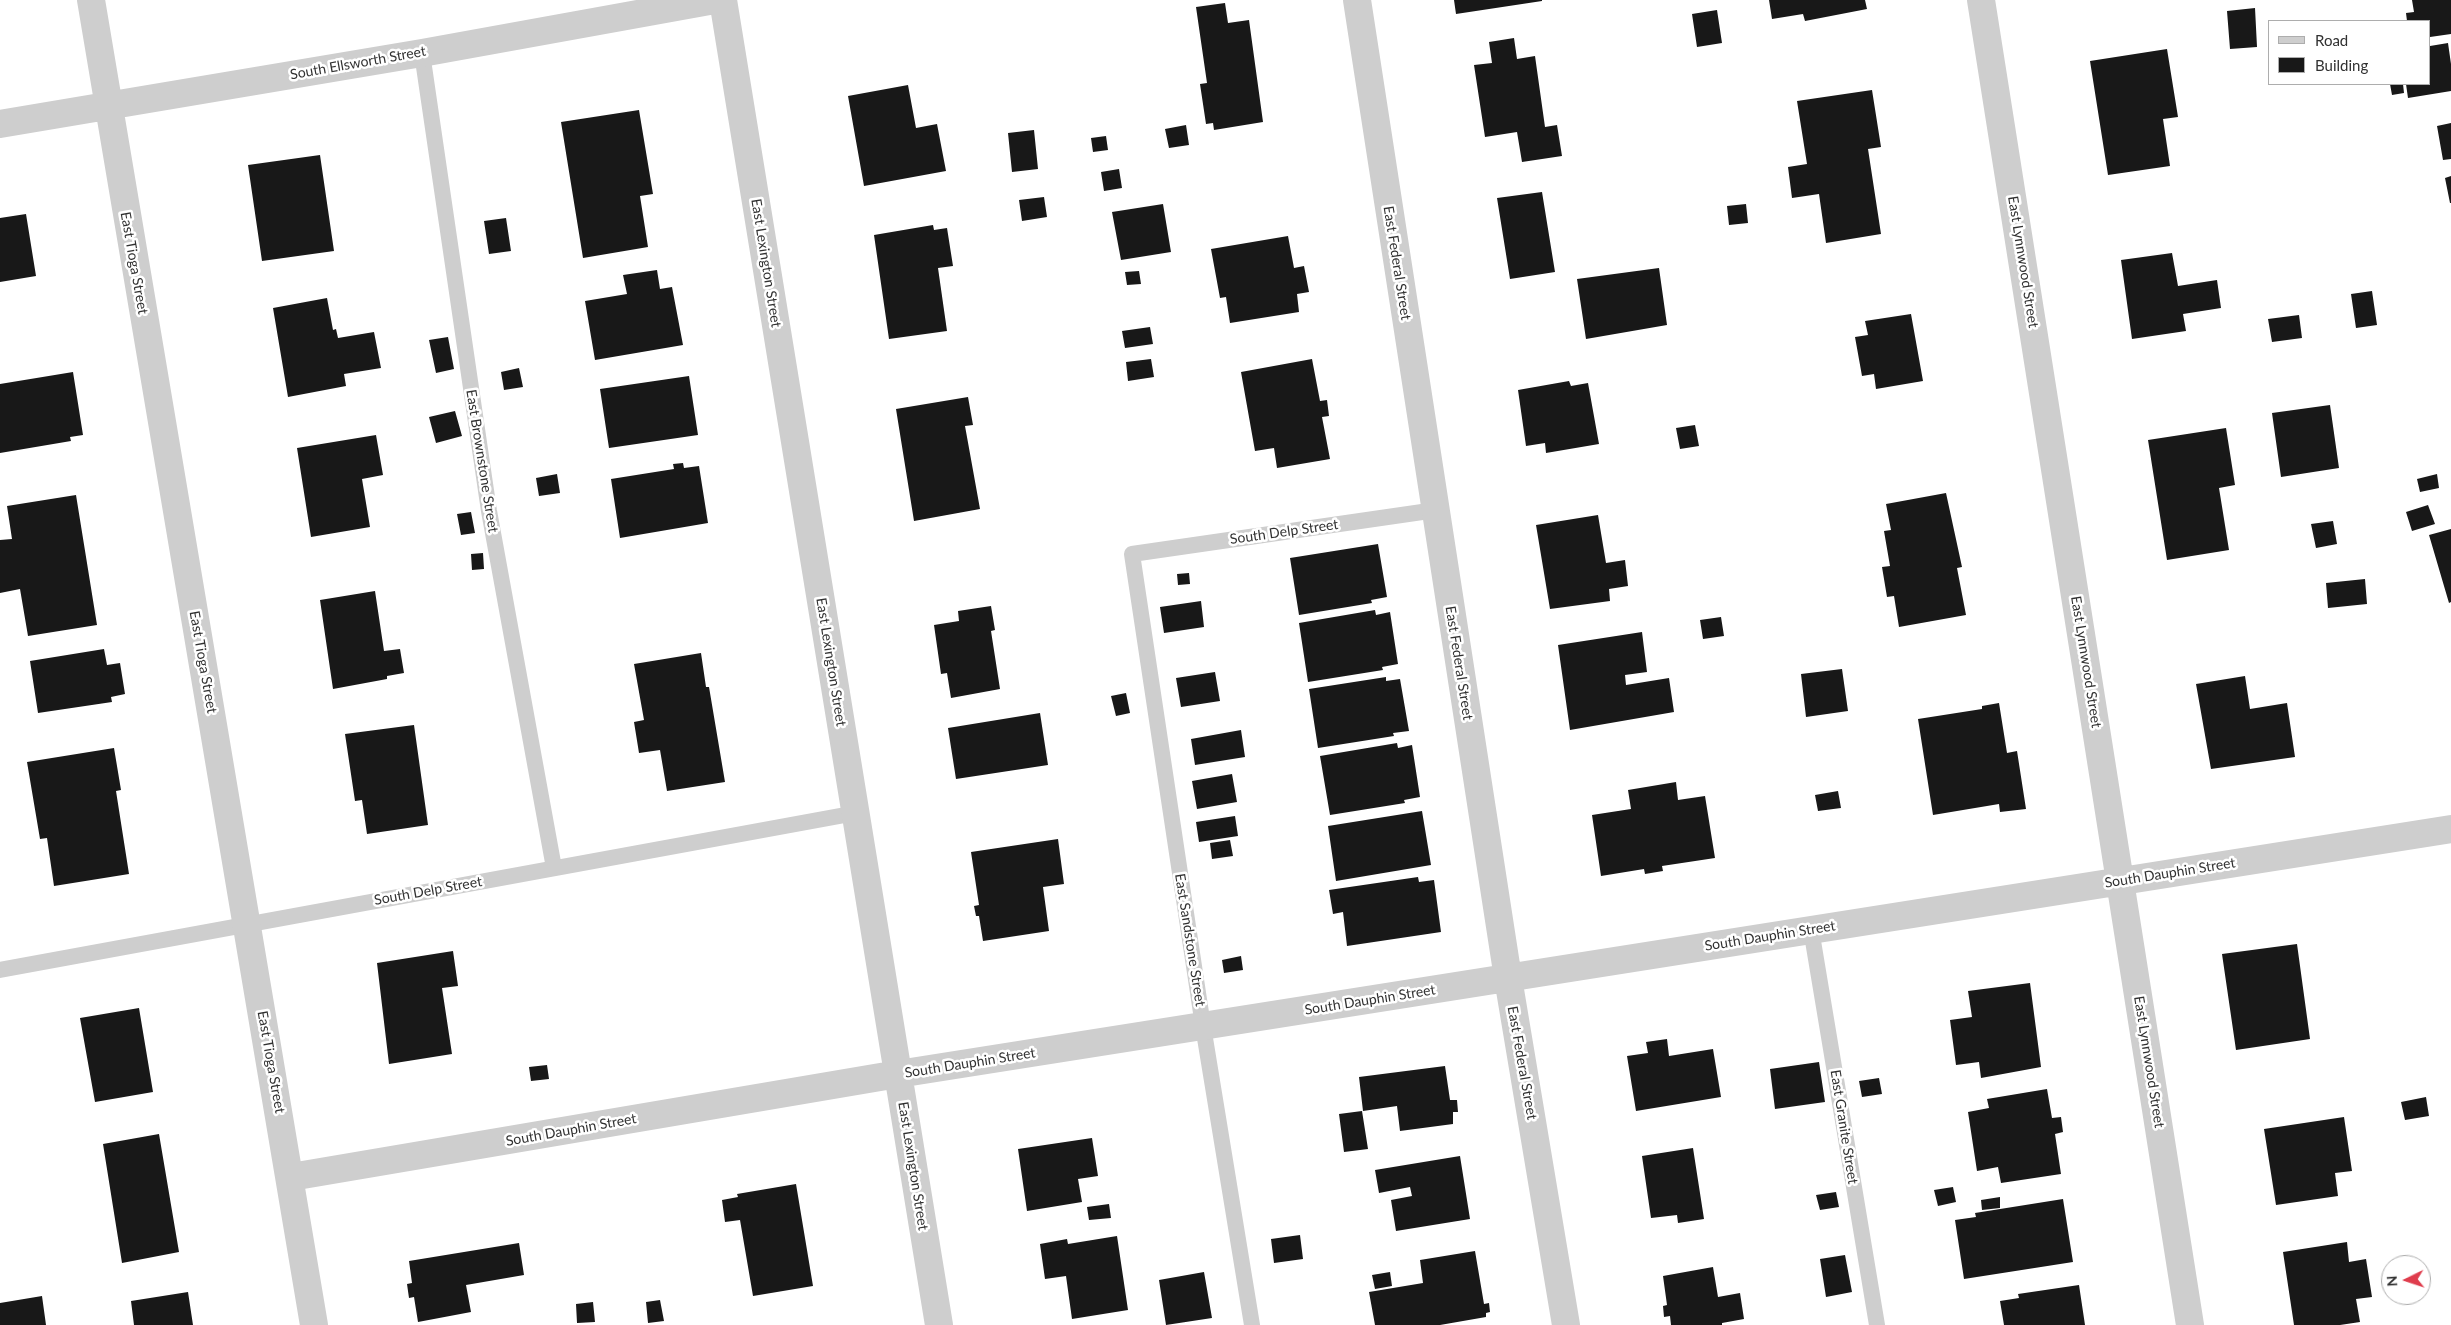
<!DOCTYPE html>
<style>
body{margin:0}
#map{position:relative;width:2451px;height:1325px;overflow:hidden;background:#fff;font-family:Lato,sans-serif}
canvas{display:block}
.legend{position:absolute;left:2268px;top:20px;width:162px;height:65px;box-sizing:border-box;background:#fff;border:1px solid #adadad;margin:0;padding:6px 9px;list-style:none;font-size:15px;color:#313131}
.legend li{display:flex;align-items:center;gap:10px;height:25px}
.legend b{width:25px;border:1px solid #adadad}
.north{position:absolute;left:2381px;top:1255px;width:50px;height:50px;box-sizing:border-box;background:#fff;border:1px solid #adadad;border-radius:50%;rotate:266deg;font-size:14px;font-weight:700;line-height:20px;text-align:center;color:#313131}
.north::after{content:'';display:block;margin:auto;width:18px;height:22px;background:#df3d4d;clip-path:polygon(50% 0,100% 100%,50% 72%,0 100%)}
</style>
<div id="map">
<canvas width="2451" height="1325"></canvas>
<ul class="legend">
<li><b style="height:6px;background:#cecece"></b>Road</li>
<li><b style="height:14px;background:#181818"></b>Building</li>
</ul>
<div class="north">N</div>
</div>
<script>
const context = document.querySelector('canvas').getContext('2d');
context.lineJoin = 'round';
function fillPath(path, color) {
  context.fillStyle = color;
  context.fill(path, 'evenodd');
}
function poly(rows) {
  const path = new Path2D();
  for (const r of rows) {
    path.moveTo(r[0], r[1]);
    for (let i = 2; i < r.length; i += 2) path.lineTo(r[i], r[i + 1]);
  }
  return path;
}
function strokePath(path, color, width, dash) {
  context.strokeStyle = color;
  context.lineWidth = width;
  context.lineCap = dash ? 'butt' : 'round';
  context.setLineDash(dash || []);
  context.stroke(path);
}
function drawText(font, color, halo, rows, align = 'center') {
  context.font = font + ' Lato,sans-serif';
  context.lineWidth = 5;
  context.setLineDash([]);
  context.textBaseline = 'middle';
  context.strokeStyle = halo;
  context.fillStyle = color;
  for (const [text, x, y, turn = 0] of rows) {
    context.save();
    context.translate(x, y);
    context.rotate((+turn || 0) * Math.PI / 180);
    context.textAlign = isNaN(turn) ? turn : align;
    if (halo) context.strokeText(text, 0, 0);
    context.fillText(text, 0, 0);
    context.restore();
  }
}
fillPath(poly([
 [1454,0,1542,0,1542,1,1456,14],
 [1769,0,1865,0,1867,9,1805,21,1803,14,1772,19],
 [2412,0,2451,0,2451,34,2430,37,2430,21,2407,21,2406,13,2414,12],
 [1225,3,1228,23,1249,20,1263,122,1214,130,1213,123,1206,124,1200,84,1207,83,1196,7],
 [2255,8,2257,47,2230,49,2227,11],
 [1717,10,1722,43,1697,47,1692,14],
 [1514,38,1517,59,1535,56,1545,127,1557,125,1562,156,1522,162,1517,132,1485,137,1474,65,1492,63,1489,42],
 [2448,43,2451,64,2451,91,2408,98,2406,84,2430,84,2430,46],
 [2167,49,2178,117,2163,119,2170,166,2108,175,2090,61],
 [2390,84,2403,84,2404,93,2392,95],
 [908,85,916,128,937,124,946,171,864,186,848,96],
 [1872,90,1881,147,1868,149,1881,234,1826,243,1819,194,1792,198,1788,167,1807,164,1797,101],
 [639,110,653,194,640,196,648,247,583,258,561,122],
 [2451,123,2451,159,2443,160,2437,126],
 [1186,125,1189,145,1169,148,1165,129],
 [1034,130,1038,169,1012,172,1008,133],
 [1106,136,1108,150,1093,152,1091,138],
 [320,155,334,251,262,261,248,165],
 [1119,169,1122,188,1104,191,1101,172],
 [2451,176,2451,203,2450,203,2445,178],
 [1542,192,1555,272,1510,279,1497,198],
 [1044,197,1047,217,1022,221,1019,200],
 [1163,204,1171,252,1121,260,1112,212],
 [1746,204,1748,223,1729,225,1727,206],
 [26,214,36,276,0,282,0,218],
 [506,218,511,251,489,254,484,221],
 [933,225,934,230,947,228,953,266,938,268,947,331,889,339,874,235],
 [1288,236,1294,268,1304,266,1309,292,1297,294,1299,312,1230,323,1226,297,1220,298,1211,249],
 [2172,253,2178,286,2217,280,2221,308,2183,314,2186,331,2132,339,2121,260],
 [1659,268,1667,325,1586,339,1577,279],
 [657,270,660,289,672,287,683,345,595,360,585,301,627,294,623,275],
 [1139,271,1141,284,1127,285,1125,272],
 [2372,291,2377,325,2356,328,2351,294],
 [327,298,333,330,336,329,338,338,374,332,381,368,344,374,346,386,288,397,273,308],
 [1911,314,1923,381,1876,389,1874,374,1862,376,1855,337,1868,335,1865,321],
 [2299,315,2302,338,2272,342,2268,319],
 [1150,327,1153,344,1125,348,1122,331],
 [448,337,454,369,436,373,429,340],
 [1151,359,1154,377,1128,381,1126,362],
 [1312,359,1320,401,1327,400,1329,416,1322,417,1330,459,1277,468,1274,448,1255,451,1241,372],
 [519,368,523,387,504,390,501,372],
 [73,372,83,435,70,437,71,441,0,453,0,384],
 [689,376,698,435,609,448,600,389],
 [1569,381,1571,386,1588,383,1599,444,1546,453,1545,443,1526,446,1518,390],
 [968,397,973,425,965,426,980,509,914,521,896,409],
 [2330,405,2339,468,2281,477,2272,413],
 [455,411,462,436,436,443,429,417],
 [1695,425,1699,446,1680,449,1676,428],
 [2226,428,2235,485,2219,488,2229,550,2167,560,2148,440],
 [376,435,383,475,362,479,370,527,311,537,297,448],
 [683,463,684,468,699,466,708,523,620,538,611,479,674,469,673,464],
 [557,474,560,493,539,496,536,478],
 [2437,474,2439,488,2420,492,2417,479],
 [1946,493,1962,567,1957,568,1966,615,1899,627,1894,596,1887,597,1882,567,1890,566,1884,531,1891,530,1886,504],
 [76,495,97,625,28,636,20,589,0,593,0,540,12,539,7,506],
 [2428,505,2435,524,2412,531,2406,512],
 [471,512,475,533,461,535,457,514],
 [1598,515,1606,563,1625,560,1628,586,1609,589,1610,601,1550,609,1536,525],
 [2333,521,2337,544,2316,548,2311,524],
 [2451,529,2451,602,2449,603,2429,535],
 [1378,544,1387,597,1371,600,1372,603,1299,615,1290,558],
 [483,553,484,569,472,570,471,554],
 [1189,573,1190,584,1178,585,1177,574],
 [2365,579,2367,604,2328,608,2326,583],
 [375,591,384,651,400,649,404,673,387,676,387,679,333,689,320,600],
 [1201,601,1204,627,1164,633,1160,607],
 [991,606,995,630,991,631,1000,689,951,698,947,673,941,674,934,625,959,621,958,611],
 [1375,610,1376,615,1390,612,1398,664,1382,667,1383,670,1308,682,1299,623],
 [1721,617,1724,636,1703,639,1700,620],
 [1642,632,1647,672,1625,675,1626,685,1669,678,1674,712,1570,730,1558,645],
 [104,649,107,665,120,663,125,694,111,697,112,702,38,713,30,661],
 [701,653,706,687,709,687,725,782,667,791,660,750,639,753,634,722,644,720,634,664],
 [1842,669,1848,711,1806,717,1801,674],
 [1215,672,1220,701,1181,707,1176,678],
 [2245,676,2250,709,2287,703,2295,757,2211,769,2196,684],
 [1386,677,1386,681,1400,679,1409,731,1393,733,1394,736,1318,748,1309,689],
 [1126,693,1130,713,1116,716,1111,696],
 [1999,703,2007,753,2017,751,2026,809,2000,812,1999,804,1933,815,1918,719,1982,709,1982,706],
 [1040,713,1048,765,956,779,948,728],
 [414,725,428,825,367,834,362,800,355,801,345,734],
 [1241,730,1245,757,1195,765,1191,739],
 [1397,743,1398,748,1412,745,1420,797,1404,800,1405,803,1330,815,1320,756],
 [114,748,121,790,116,791,129,874,54,886,47,838,40,839,27,762],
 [1232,774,1237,802,1197,809,1192,781],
 [1676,782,1678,800,1705,796,1715,858,1662,866,1663,871,1645,874,1644,869,1601,876,1592,815,1631,809,1628,790],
 [1838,791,1841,808,1818,811,1815,795],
 [1422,811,1431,865,1336,881,1328,826],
 [1235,816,1238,836,1199,842,1196,822],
 [1058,839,1064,884,1043,887,1049,931,983,941,979,916,976,916,974,906,979,905,971,852],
 [1230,840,1233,856,1212,859,1210,843],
 [1418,877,1419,882,1434,880,1441,932,1347,946,1343,912,1333,914,1329,890],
 [2297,944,2310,1039,2236,1050,2222,954],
 [453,951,458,986,442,988,452,1054,389,1064,377,963],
 [1241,956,1243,970,1224,973,1222,960],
 [2030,983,2041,1067,1981,1078,1979,1062,1956,1065,1950,1020,1972,1017,1968,991],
 [139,1008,153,1092,95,1102,80,1018],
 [1667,1039,1669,1056,1713,1049,1721,1097,1636,1111,1627,1056,1648,1053,1646,1042],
 [1819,1062,1825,1102,1775,1109,1770,1069],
 [547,1065,549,1079,531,1081,529,1067],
 [1445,1066,1450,1100,1457,1100,1458,1112,1453,1112,1453,1124,1400,1131,1397,1106,1363,1111,1359,1077],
 [1879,1078,1882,1094,1862,1097,1859,1081],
 [2047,1089,2052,1118,2061,1117,2063,1132,2055,1134,2061,1174,2001,1183,1998,1167,1977,1171,1968,1112,1989,1108,1987,1099],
 [2426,1097,2429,1116,2405,1120,2401,1102],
 [1362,1111,1368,1149,1344,1152,1339,1114],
 [2344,1117,2352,1171,2335,1173,2338,1196,2276,1205,2264,1129],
 [159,1134,179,1252,122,1263,103,1144],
 [1092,1138,1098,1176,1078,1179,1082,1202,1027,1211,1018,1149],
 [1693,1148,1704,1219,1678,1223,1677,1215,1651,1218,1642,1156],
 [1460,1156,1470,1219,1396,1231,1391,1200,1412,1196,1410,1187,1379,1193,1375,1170],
 [796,1184,813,1286,753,1296,740,1220,725,1222,722,1200,738,1197,737,1194],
 [1953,1187,1956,1202,1938,1206,1934,1190],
 [1836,1192,1839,1207,1820,1210,1816,1195],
 [2000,1197,2000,1208,1982,1210,1981,1200],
 [2063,1199,2073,1262,1964,1279,1955,1220,1976,1217,1975,1213],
 [1109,1204,1111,1218,1089,1220,1087,1207],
 [1300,1235,1303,1259,1274,1263,1271,1239],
 [1117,1236,1128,1310,1072,1319,1066,1276,1045,1279,1040,1244,1067,1239,1068,1244],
 [2347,1242,2349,1262,2366,1259,2372,1297,2356,1299,2360,1322,2340,1325,2294,1325,2283,1252],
 [519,1243,524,1275,466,1285,471,1312,418,1322,414,1297,409,1298,407,1284,412,1283,409,1261],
 [1475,1251,1484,1304,1489,1303,1490,1312,1486,1313,1486,1317,1440,1325,1375,1325,1369,1292,1423,1283,1420,1260],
 [1845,1255,1852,1292,1826,1297,1820,1259],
 [1713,1267,1718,1297,1740,1293,1744,1319,1722,1323,1722,1325,1671,1325,1670,1316,1664,1317,1663,1306,1667,1305,1663,1276],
 [1204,1272,1212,1318,1166,1325,1159,1280],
 [1390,1272,1392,1286,1375,1289,1372,1275],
 [2079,1285,2085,1325,2004,1325,2000,1301,2019,1298,2018,1294],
 [188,1292,193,1325,134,1325,131,1301],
 [42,1296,46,1325,0,1325,0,1303],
 [660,1300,664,1321,648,1323,646,1302],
 [593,1302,595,1322,577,1323,576,1304]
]), '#181818');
strokePath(poly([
 [422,53,489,511,554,868],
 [1811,929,1877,1325],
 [0,970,856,813],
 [1252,1325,1203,1026,1132,554,1436,510]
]), '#cecece', 16);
strokePath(poly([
 [91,0,314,1325],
 [723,0,939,1325],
 [1357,0,1508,978,1566,1325],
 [1981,0,2190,1325],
 [0,124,422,53,715,0],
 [291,1177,898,1074,2451,829]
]), '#cecece', 28);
drawText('14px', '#313131', '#fff', [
 ["South Ellsworth Street",358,63,-10],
 ["East Lynnwood Street",2023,262,81],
 ["East Tioga Street",134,263,80],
 ["East Lexington Street",766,263,81],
 ["East Federal Street",1397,263,81],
 ["East Brownstone Street",482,461,81],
 ["South Delp Street",1284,532,-8],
 ["East Tioga Street",203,662,80],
 ["East Lexington Street",831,662,81],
 ["East Lynnwood Street",2086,662,81],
 ["East Federal Street",1459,663,81],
 ["South Dauphin Street",2170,873,-9],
 ["South Delp Street",428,891,-10],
 ["South Dauphin Street",1770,936,-9],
 ["East Sandstone Street",1190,940,81],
 ["South Dauphin Street",1370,1000,-9],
 ["East Tioga Street",271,1062,80],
 ["East Lynnwood Street",2149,1062,81],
 ["South Dauphin Street",970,1063,-9],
 ["East Federal Street",1522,1063,80],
 ["East Granite Street",1844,1127,81],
 ["South Dauphin Street",571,1130,-10],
 ["East Lexington Street",913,1166,81]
]);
</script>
